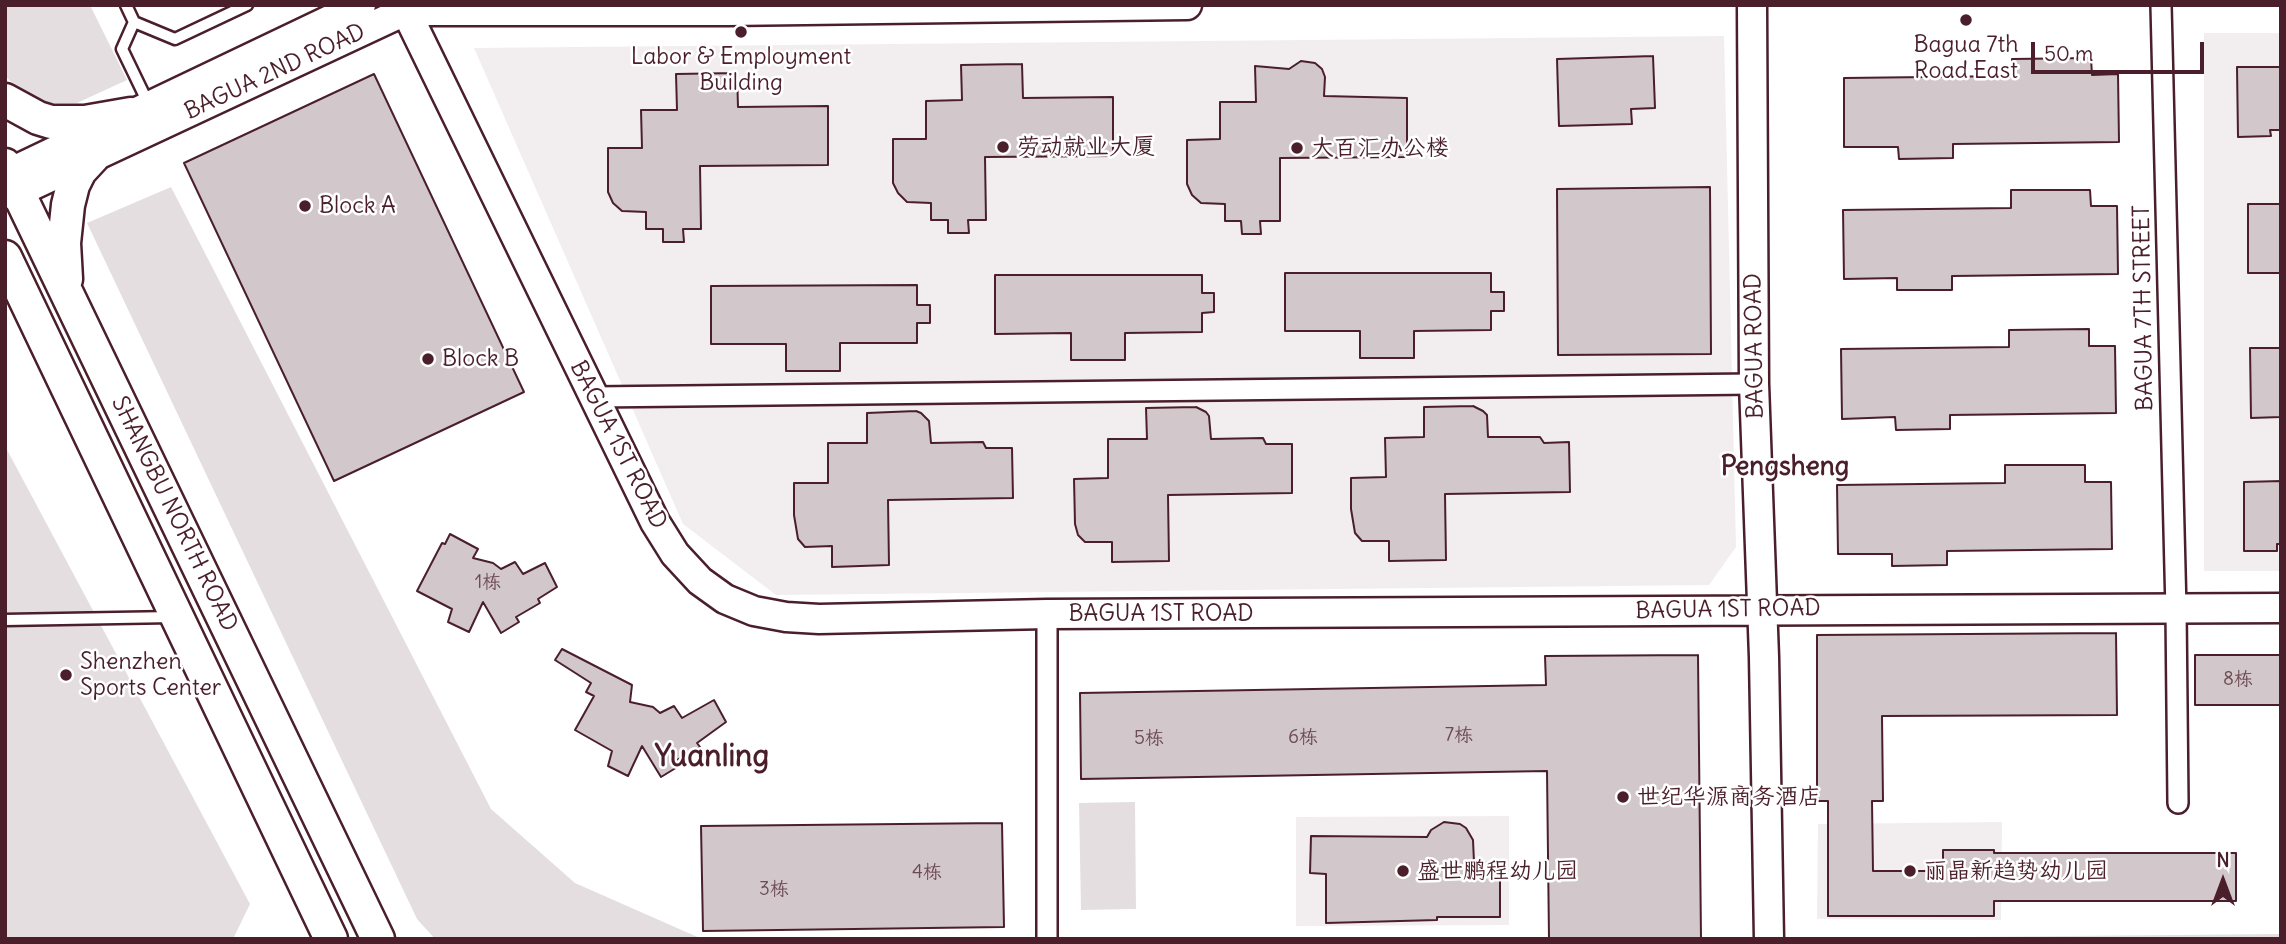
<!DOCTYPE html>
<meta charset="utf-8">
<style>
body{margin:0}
#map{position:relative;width:2286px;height:944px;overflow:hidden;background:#fff;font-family:Delius,sans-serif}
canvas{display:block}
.frame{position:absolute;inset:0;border:7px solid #4a1f2b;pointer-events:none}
.north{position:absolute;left:2188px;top:846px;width:70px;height:70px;-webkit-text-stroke:5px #fff;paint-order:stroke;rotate:0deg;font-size:19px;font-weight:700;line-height:28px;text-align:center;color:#4a1f2b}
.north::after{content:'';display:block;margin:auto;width:24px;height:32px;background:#4a1f2b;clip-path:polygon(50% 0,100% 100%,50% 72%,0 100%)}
.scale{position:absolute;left:2031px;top:42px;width:173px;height:32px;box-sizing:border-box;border:4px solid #4a1f2b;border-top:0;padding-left:9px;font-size:21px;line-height:24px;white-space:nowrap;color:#4a1f2b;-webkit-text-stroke:5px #fff;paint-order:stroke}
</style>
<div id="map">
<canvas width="2286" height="944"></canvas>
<div class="frame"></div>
<div class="north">N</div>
<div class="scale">50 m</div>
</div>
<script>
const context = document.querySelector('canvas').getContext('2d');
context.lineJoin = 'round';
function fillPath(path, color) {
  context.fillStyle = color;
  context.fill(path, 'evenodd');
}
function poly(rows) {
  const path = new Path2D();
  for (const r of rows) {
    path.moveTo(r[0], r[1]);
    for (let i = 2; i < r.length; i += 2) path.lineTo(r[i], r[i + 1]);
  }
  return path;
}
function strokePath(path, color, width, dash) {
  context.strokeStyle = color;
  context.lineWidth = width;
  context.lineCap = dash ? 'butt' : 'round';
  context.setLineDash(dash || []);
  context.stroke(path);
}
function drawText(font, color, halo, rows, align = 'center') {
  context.font = font + ' Delius,"LXGW WenKai TC",sans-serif';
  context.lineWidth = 5;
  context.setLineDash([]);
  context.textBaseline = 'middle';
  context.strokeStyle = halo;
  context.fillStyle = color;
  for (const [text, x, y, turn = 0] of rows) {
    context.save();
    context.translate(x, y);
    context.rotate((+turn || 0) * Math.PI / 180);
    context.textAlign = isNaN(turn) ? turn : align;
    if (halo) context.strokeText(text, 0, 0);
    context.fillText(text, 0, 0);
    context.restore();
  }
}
fillPath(poly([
 [2204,33,2281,33,2281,571,2204,571],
 [1724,36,1736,547,1709,585,776,595,683,524,474,48],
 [1509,816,1509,925,1296,926,1296,817],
 [2002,822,2001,920,1817,919,1818,824]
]), '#f2eeef');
fillPath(poly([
 [5,5,90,5,127,80,77,103,51,103,22,92,5,76],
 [171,187,491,809,575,883,702,939,435,939,417,919,87,223],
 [5,446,250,904,233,939,5,939],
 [1135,802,1136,909,1081,910,1079,803],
 [2281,934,2281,939,1751,939]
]), '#e5dee0');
const building = poly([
 [1653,56,1655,108,1631,109,1632,124,1559,126,1557,59,1653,56],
 [2091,58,2092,75,2118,74,2119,142,1953,144,1953,158,1899,159,1898,147,1844,147,1844,78,2012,76,2012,59,2091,58],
 [1301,61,1315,63,1322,69,1325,77,1324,96,1407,98,1407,157,1280,158,1280,221,1260,221,1261,234,1242,234,1241,221,1225,221,1225,204,1201,203,1192,195,1187,184,1187,140,1220,139,1220,102,1256,102,1255,66,1289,69,1301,61],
 [1022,64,1023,98,1113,97,1113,156,985,157,986,220,968,220,969,233,948,233,948,220,931,220,931,203,907,202,898,193,893,183,893,139,926,139,926,101,962,100,961,65,1022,64],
 [2237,67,2281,67,2281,130,2270,130,2271,136,2238,137,2237,67],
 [737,73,738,107,828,106,828,165,700,166,701,229,683,229,684,242,663,242,663,229,646,229,646,212,622,211,613,203,608,192,608,148,642,148,641,110,677,110,676,74,737,73],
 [374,74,524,392,334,481,184,163,374,74],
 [1710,187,1711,354,1558,355,1557,189,1710,187],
 [2011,190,2090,190,2091,206,2117,206,2118,274,1952,276,1952,290,1897,290,1897,278,1844,279,1843,210,2011,208,2011,190],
 [2248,204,2281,204,2281,273,2248,273,2248,204],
 [1285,273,1491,273,1491,292,1504,292,1504,311,1491,311,1491,330,1414,331,1414,358,1360,358,1360,331,1285,331,1285,273],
 [995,275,1202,275,1202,293,1214,293,1214,312,1202,313,1202,332,1125,333,1125,360,1071,360,1071,333,995,334,995,275],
 [917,285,917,305,930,305,930,323,917,323,917,343,840,343,840,371,786,371,786,344,711,344,711,286,917,285],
 [2089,329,2089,346,2115,346,2116,413,1950,415,1950,429,1896,430,1895,417,1842,419,1841,349,2009,347,2009,330,2089,329],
 [2250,348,2281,348,2281,417,2251,418,2250,348],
 [1473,406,1483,411,1487,415,1488,437,1540,437,1544,443,1569,442,1570,492,1445,494,1446,560,1389,561,1389,541,1362,541,1355,533,1351,509,1351,478,1386,477,1385,438,1424,437,1424,407,1473,406],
 [1196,407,1206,412,1209,416,1211,439,1263,438,1266,444,1292,444,1292,493,1168,495,1169,561,1112,562,1112,542,1085,542,1078,535,1075,524,1074,479,1108,478,1108,439,1147,439,1146,408,1196,407],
 [916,411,921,413,929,421,931,443,983,442,986,448,1012,448,1013,498,888,500,889,565,832,567,832,546,805,547,798,539,794,515,794,483,828,483,828,443,867,443,867,413,916,411],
 [2005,465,2085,465,2085,482,2111,482,2112,549,1947,551,1947,565,1892,566,1892,554,1838,554,1837,485,2005,483,2005,465],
 [2281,481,2281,544,2277,544,2277,551,2244,551,2244,482,2281,481],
 [450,534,478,549,473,558,493,563,501,569,515,562,523,574,545,563,557,587,538,599,540,603,516,617,519,622,501,633,483,602,469,632,448,622,452,609,417,591,442,543,445,544,450,534],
 [2116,633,2117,715,1882,716,1883,801,1872,801,1873,871,1943,871,1943,850,1994,850,1994,853,2236,853,2236,901,1994,901,1994,916,1828,916,1828,801,1817,801,1817,635,2116,633],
 [562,649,632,685,630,702,653,707,660,713,674,706,682,718,714,700,726,722,697,743,700,747,675,761,679,766,661,777,642,746,628,776,608,766,612,751,575,730,594,696,586,692,591,683,555,660,562,649],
 [1698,655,1701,939,1549,939,1547,771,1081,779,1080,693,1546,685,1545,656,1698,655],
 [2195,655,2281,655,2281,705,2195,705,2195,655],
 [1444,822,1460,824,1466,828,1473,840,1474,862,1490,863,1490,878,1500,878,1500,917,1437,917,1437,920,1326,923,1326,874,1310,873,1311,836,1427,837,1431,830,1444,822],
 [1002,823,1004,927,703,931,701,826,1002,823]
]);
fillPath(building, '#d2c7cb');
strokePath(building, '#4a1f2b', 2);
const lane = poly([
 [126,5,134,22,175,39,247,5],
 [134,22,122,49,149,105],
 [5,620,173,617]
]);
const street = poly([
 [2161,5,2176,610,2178,803],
 [594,397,1754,384],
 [1047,939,1047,614]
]);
const secondary = poly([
 [403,5,655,522,675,554,700,581,725,599,754,611,786,617,819,619,1047,614,2281,608],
 [1752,5,1754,384,1764,657,1769,939],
 [5,175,361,5],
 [5,194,18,192,405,11,728,11,1187,5]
]);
const primary = poly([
 [5,100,38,118,51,122,85,122,131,114],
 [5,165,378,939],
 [5,257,331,939],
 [66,279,64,243,68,205,73,185,80,171,93,157]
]);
strokePath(lane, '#4a1f2b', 15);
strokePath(street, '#4a1f2b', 24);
strokePath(secondary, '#4a1f2b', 33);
strokePath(primary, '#4a1f2b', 37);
strokePath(lane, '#fff', 10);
strokePath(street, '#fff', 19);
strokePath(secondary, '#fff', 28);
strokePath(primary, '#fff', 32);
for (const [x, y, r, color] of [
 [1966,20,7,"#4a1f2b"],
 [741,32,7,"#4a1f2b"],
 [1003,147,7,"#4a1f2b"],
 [1297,148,7,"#4a1f2b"],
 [305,206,7,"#4a1f2b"],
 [428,359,7,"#4a1f2b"],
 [66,675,7,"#4a1f2b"],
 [1623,797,7,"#4a1f2b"],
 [1403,871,7,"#4a1f2b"],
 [1910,871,7,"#4a1f2b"]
]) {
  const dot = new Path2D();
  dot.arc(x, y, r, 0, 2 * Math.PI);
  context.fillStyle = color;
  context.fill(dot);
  strokePath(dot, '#fff', 2.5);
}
drawText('19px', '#6c4953', null, [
 ["1栋",488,583],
 ["8栋",2238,680],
 ["7栋",1459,736],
 ["6栋",1303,738],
 ["5栋",1149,739],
 ["4栋",927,873],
 ["3栋",774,890]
]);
drawText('23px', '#4a1f2b', '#fff', [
 ["Bagua 7th",1966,45,"center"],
 ["Road East",1966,71,"center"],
 ["Labor & Employment",741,57,"center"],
 ["Building",741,83,"center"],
 ["劳动就业大厦",1017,147],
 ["大百汇办公楼",1311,148],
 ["Block A",319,206],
 ["Block B",442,359],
 ["Shenzhen",80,662],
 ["Sports Center",80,688],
 ["世纪华源商务酒店",1637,797],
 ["盛世鹏程幼儿园",1417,871],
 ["丽晶新趋势幼儿园",1924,871]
], 'left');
drawText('23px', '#4a1f2b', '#fff', [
 ["BAGUA 2ND ROAD",275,72,-25],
 ["BAGUA 7TH STREET",2144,308,-91],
 ["BAGUA ROAD",1755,346,-91],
 ["BAGUA 1ST ROAD",618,445,63],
 ["SHANGBU NORTH ROAD",174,514,64],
 ["BAGUA 1ST ROAD",1728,610,-1],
 ["BAGUA 1ST ROAD",1161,614]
]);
drawText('bold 26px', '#4a1f2b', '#fff', [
 ["Pengsheng",1785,468]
]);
drawText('bold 30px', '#4a1f2b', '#fff', [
 ["Yuanling",712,757]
]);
</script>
